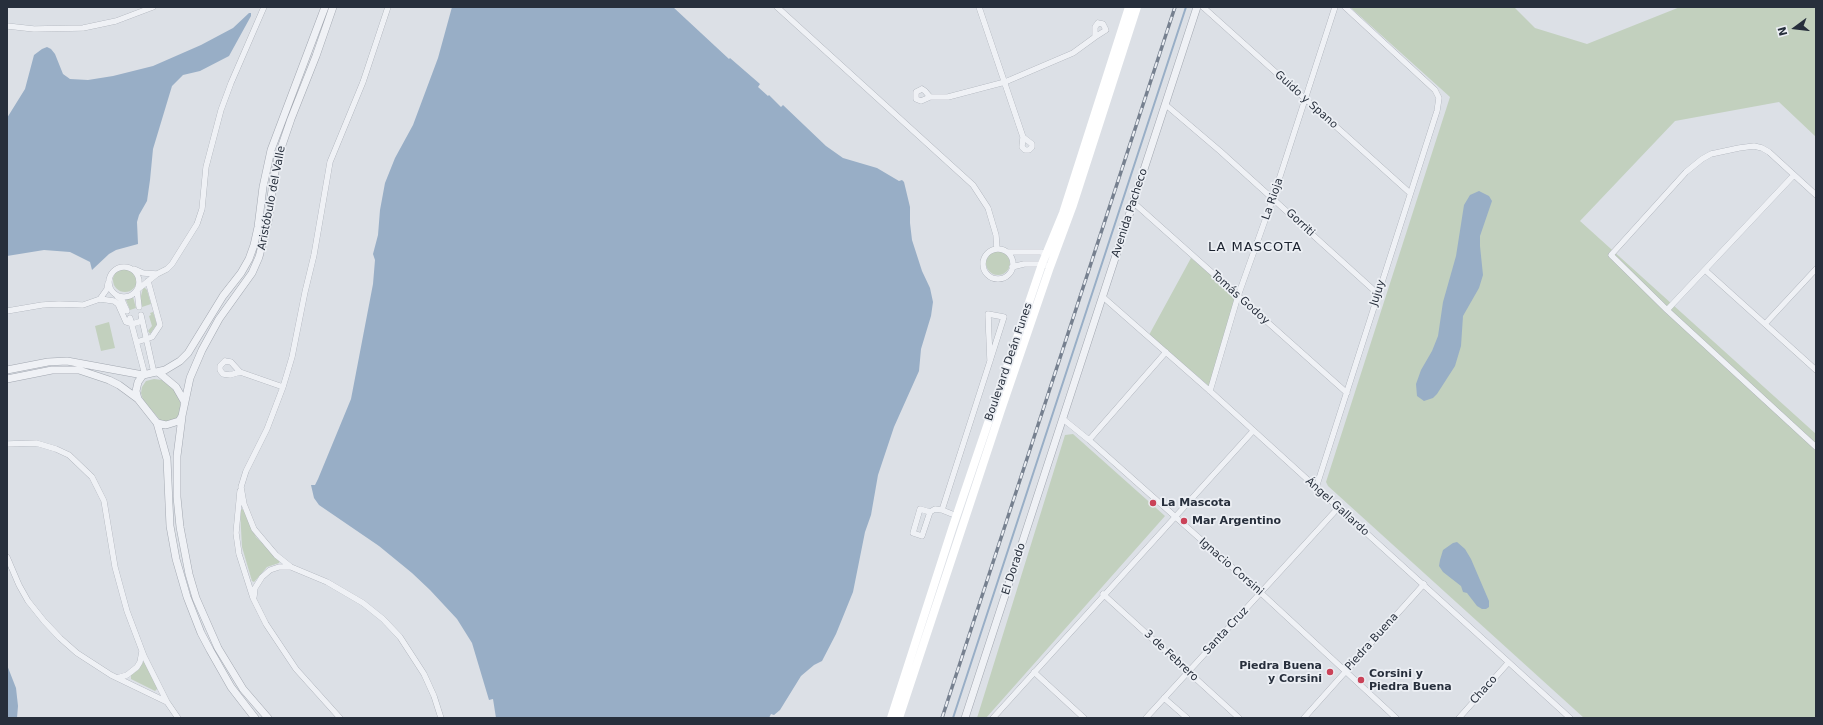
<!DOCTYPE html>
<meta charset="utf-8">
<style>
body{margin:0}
#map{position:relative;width:1823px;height:725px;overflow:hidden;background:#dce0e6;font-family:"DejaVu Sans",sans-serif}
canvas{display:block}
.frame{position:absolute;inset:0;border:8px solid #272f3c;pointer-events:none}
.north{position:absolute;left:1775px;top:8px;width:40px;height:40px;-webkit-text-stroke:3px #eceff4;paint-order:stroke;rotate:255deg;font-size:11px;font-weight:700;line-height:16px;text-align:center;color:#272f3c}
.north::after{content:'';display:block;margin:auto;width:14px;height:18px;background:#272f3c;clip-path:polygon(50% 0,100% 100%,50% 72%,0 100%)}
</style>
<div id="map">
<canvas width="1823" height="725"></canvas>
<div class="frame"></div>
<div class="north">N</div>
</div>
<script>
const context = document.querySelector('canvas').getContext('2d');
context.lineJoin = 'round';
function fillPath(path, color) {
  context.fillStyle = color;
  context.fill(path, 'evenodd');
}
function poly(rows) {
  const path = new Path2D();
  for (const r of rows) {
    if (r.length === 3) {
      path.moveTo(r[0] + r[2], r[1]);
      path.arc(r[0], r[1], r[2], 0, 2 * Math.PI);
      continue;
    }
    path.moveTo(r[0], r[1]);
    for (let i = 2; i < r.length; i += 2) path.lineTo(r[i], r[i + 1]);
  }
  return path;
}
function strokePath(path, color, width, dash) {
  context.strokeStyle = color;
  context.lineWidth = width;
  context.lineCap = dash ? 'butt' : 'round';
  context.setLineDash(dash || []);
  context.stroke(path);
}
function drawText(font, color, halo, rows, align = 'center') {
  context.font = font + ' "DejaVu Sans",sans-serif';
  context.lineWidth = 3.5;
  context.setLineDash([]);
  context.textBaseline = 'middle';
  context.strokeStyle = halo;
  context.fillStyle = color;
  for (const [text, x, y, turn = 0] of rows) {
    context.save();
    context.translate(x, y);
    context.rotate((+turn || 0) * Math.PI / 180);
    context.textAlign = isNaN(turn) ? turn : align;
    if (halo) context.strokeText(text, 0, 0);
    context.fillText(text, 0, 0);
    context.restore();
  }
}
fillPath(poly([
 [1350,7,1514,7,1535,28,1587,44,1680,7,1816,7,1816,137,1779,102,1675,121,1580,221,1816,434,1816,718,1584,718,1328,486,1326,482,1450,97],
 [998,263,12],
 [1191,258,1236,296,1209,386,1149,335],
 [125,280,12],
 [143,288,145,288,147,290,151,304,142,307,140,300],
 [133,297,136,308,130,310,126,300],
 [153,312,157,324,150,334,148,331,152,326,149,316,151,315,150,313],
 [109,322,115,348,101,351,95,326],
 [154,379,162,380,177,392,180,402,181,412,178,417,173,421,167,422,161,421,143,400,141,393,142,387,146,381],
 [1073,434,1165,516,986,718,977,718,1065,435],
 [243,509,256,537,280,560,279,563,267,567,254,582,252,581,242,547,240,510],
 [143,662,146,662,159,687,155,691,131,679,131,675,138,670]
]), '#c2d0be');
fillPath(poly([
 [452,7,673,7,729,59,730,58,760,84,758,87,768,96,769,95,781,107,783,105,826,146,843,158,877,168,899,181,902,180,904,182,910,207,910,223,912,240,922,271,930,288,933,302,931,316,921,349,919,371,894,427,878,475,871,515,865,532,853,592,836,634,822,661,814,665,801,676,780,710,774,715,771,714,769,718,496,718,493,699,489,700,472,643,457,619,430,590,412,573,379,546,319,505,314,498,311,485,315,485,318,479,351,399,373,284,375,260,373,254,378,235,380,210,385,183,395,158,413,125,438,58],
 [249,13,251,13,251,16,229,56,200,71,183,75,172,86,153,149,150,180,147,201,139,215,137,222,138,244,116,250,109,254,92,270,90,262,70,252,44,250,7,256,7,118,25,89,34,55,42,49,47,47,51,49,55,54,63,74,70,79,88,80,113,76,153,66,201,45,233,28],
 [1479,191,1489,196,1492,201,1480,236,1480,246,1483,275,1479,288,1463,316,1461,346,1455,366,1437,394,1433,398,1424,401,1417,396,1416,384,1421,370,1432,351,1438,336,1443,302,1456,256,1464,205,1470,195],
 [1457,542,1465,549,1471,559,1489,601,1489,607,1486,609,1482,609,1477,606,1467,593,1463,592,1461,586,1443,572,1439,566,1440,560,1443,550,1453,543],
 [7,665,16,688,18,706,17,718,7,718]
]), '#98aec6');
strokePath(poly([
 [953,718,1186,7]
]), '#98aec6', 2);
const minor = poly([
 [388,7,363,82,330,162,314,255,305,292,292,357,283,387,267,429,246,471,241,487,244,504,254,529,276,555,291,567,327,582,363,603,383,619,400,637,424,674,434,696,441,718],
 [777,7,973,185,988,208,996,235,997,249],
 [979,7,1023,137],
 [1203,7,1410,193],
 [1098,23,1103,24,1106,30,1095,37,1095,27,1098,23],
 [7,26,34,29,83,28,116,21,153,7],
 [922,89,925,91,930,97,921,101,916,99,916,92,922,89],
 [930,97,948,97,1005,82,1073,53,1095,37],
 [1166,105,1220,151,1378,294],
 [1023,137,1032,144,1032,147,1029,150,1025,150,1022,147,1023,137],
 [1816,195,1769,152,1762,148,1754,146,1739,148,1711,154,1702,159,1686,172,1611,255,1667,310,1816,447],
 [1134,203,1347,393],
 [998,264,15],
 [1007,252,1041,252,1054,256],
 [124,282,15],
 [1012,267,1024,264,1042,264,1050,267],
 [134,269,143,273,157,274,137,290,139,307],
 [1705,270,1816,370],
 [157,274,167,269,172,264,197,224,202,209,206,167,221,110,231,83,264,7],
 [108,283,107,289,100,299,114,301,118,304,126,322,132,324,142,321],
 [117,296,122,300,127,311],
 [1103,297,1210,391,1570,718],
 [1667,310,1794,175],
 [7,311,42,305,59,304,83,305,100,299],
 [141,315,154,373],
 [130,318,145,375],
 [1765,324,1816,269],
 [137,342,152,337,160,325,148,281],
 [225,361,231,362,240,372,230,375,223,374,220,370,220,366,225,361],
 [240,372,283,387],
 [1210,391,1238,296,1273,198,1335,7],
 [1063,419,1089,440,1261,593,1396,718],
 [1089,440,1166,352],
 [7,444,36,443,56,449,69,455,92,477,104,501,115,567,127,611,144,656,167,702],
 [1316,488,1437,111,1439,98,1435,90,1345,7],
 [240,491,236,533,239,554,253,598,266,624,296,669,340,718],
 [942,510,957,516],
 [930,512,922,536,913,533,920,509,930,512,935,509,942,510,990,361,1004,317,988,314,990,361],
 [7,557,19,585,28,601,44,621,60,638,77,653,111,675,167,702,178,718],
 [1103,594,1239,718],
 [254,597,255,588,262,577,270,570,279,567,291,567],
 [1034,672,1084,718],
 [117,678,127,675,137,667,140,662,142,651],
 [1164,698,1187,718],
 [993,718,1253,431],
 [1146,718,1338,508],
 [1304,718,1424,584],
 [1459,718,1508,663]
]);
const tertiary = poly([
 [7,370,48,362,67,361,143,375,165,370,180,361,188,353,223,296,241,273,249,259,254,245,258,227,263,187,271,150,325,7],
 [158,372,176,387,184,401],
 [143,375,138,382,136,391,138,399,157,423,166,425,179,421,182,416,190,378,202,350,219,319,252,273,259,257,268,222,273,182,278,157,291,119,316,56,333,7],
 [7,379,52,370,79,370,109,380,119,385,138,399],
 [182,417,177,456,177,497,180,527,189,574,196,598,218,648,243,689,268,718],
 [157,423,167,459,170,526,176,559,187,597,201,633,210,650,231,687,255,718],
 [965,718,1197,7]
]);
strokePath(minor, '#a2a7b0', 6);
strokePath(tertiary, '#a2a7b0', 8);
strokePath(minor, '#eff1f5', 5.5);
strokePath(tertiary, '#eff1f5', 7);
strokePath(poly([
 [891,718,952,529,1042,264,1063,213,1129,7],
 [899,718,1001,410,1050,267,1073,205,1137,7]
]), '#fff', 8);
const rail = poly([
 [942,718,1175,7]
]);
strokePath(rail, '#76808f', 3.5);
strokePath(rail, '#eceff4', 2, [6]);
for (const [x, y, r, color] of [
 [1153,503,4,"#ca4258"],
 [1184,521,4,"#ca4258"],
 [1330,672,4,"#ca4258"],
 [1361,680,4,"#ca4258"]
]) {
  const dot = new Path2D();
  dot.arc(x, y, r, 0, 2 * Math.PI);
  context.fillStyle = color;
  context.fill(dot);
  strokePath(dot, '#eceff4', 1.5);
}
drawText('11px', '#272f3c', '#eceff4', [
 ["Guido y Spano",1306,100,42],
 ["Aristóbulo del Valle",272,198,-79],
 ["La Rioja",1273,199,-71],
 ["Avenida Pacheco",1130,213,-72],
 ["Gorriti",1300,223,43],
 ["Jujuy",1378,293,-72],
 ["Tomás Godoy",1240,298,42],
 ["Boulevard Deán Funes",1009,362,-71],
 ["Ángel Gallardo",1337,507,42],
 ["Ignacio Corsini",1231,567,41],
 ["El Dorado",1014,569,-72],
 ["Santa Cruz",1226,631,-47],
 ["Piedra Buena",1372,642,-48],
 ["3 de Febrero",1171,656,43],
 ["Chaco",1484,690,-48]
]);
drawText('bold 11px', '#272f3c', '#eceff4', [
 ["La Mascota",1161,503],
 ["Mar Argentino",1192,521],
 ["Piedra Buena",1322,666,"right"],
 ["y Corsini",1322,679,"right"],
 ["Corsini y",1369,674],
 ["Piedra Buena",1369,687]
], 'left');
context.letterSpacing = '1px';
drawText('13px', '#19202d', '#eceff4', [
 ["LA MASCOTA",1255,248]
]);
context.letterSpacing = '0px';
</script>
